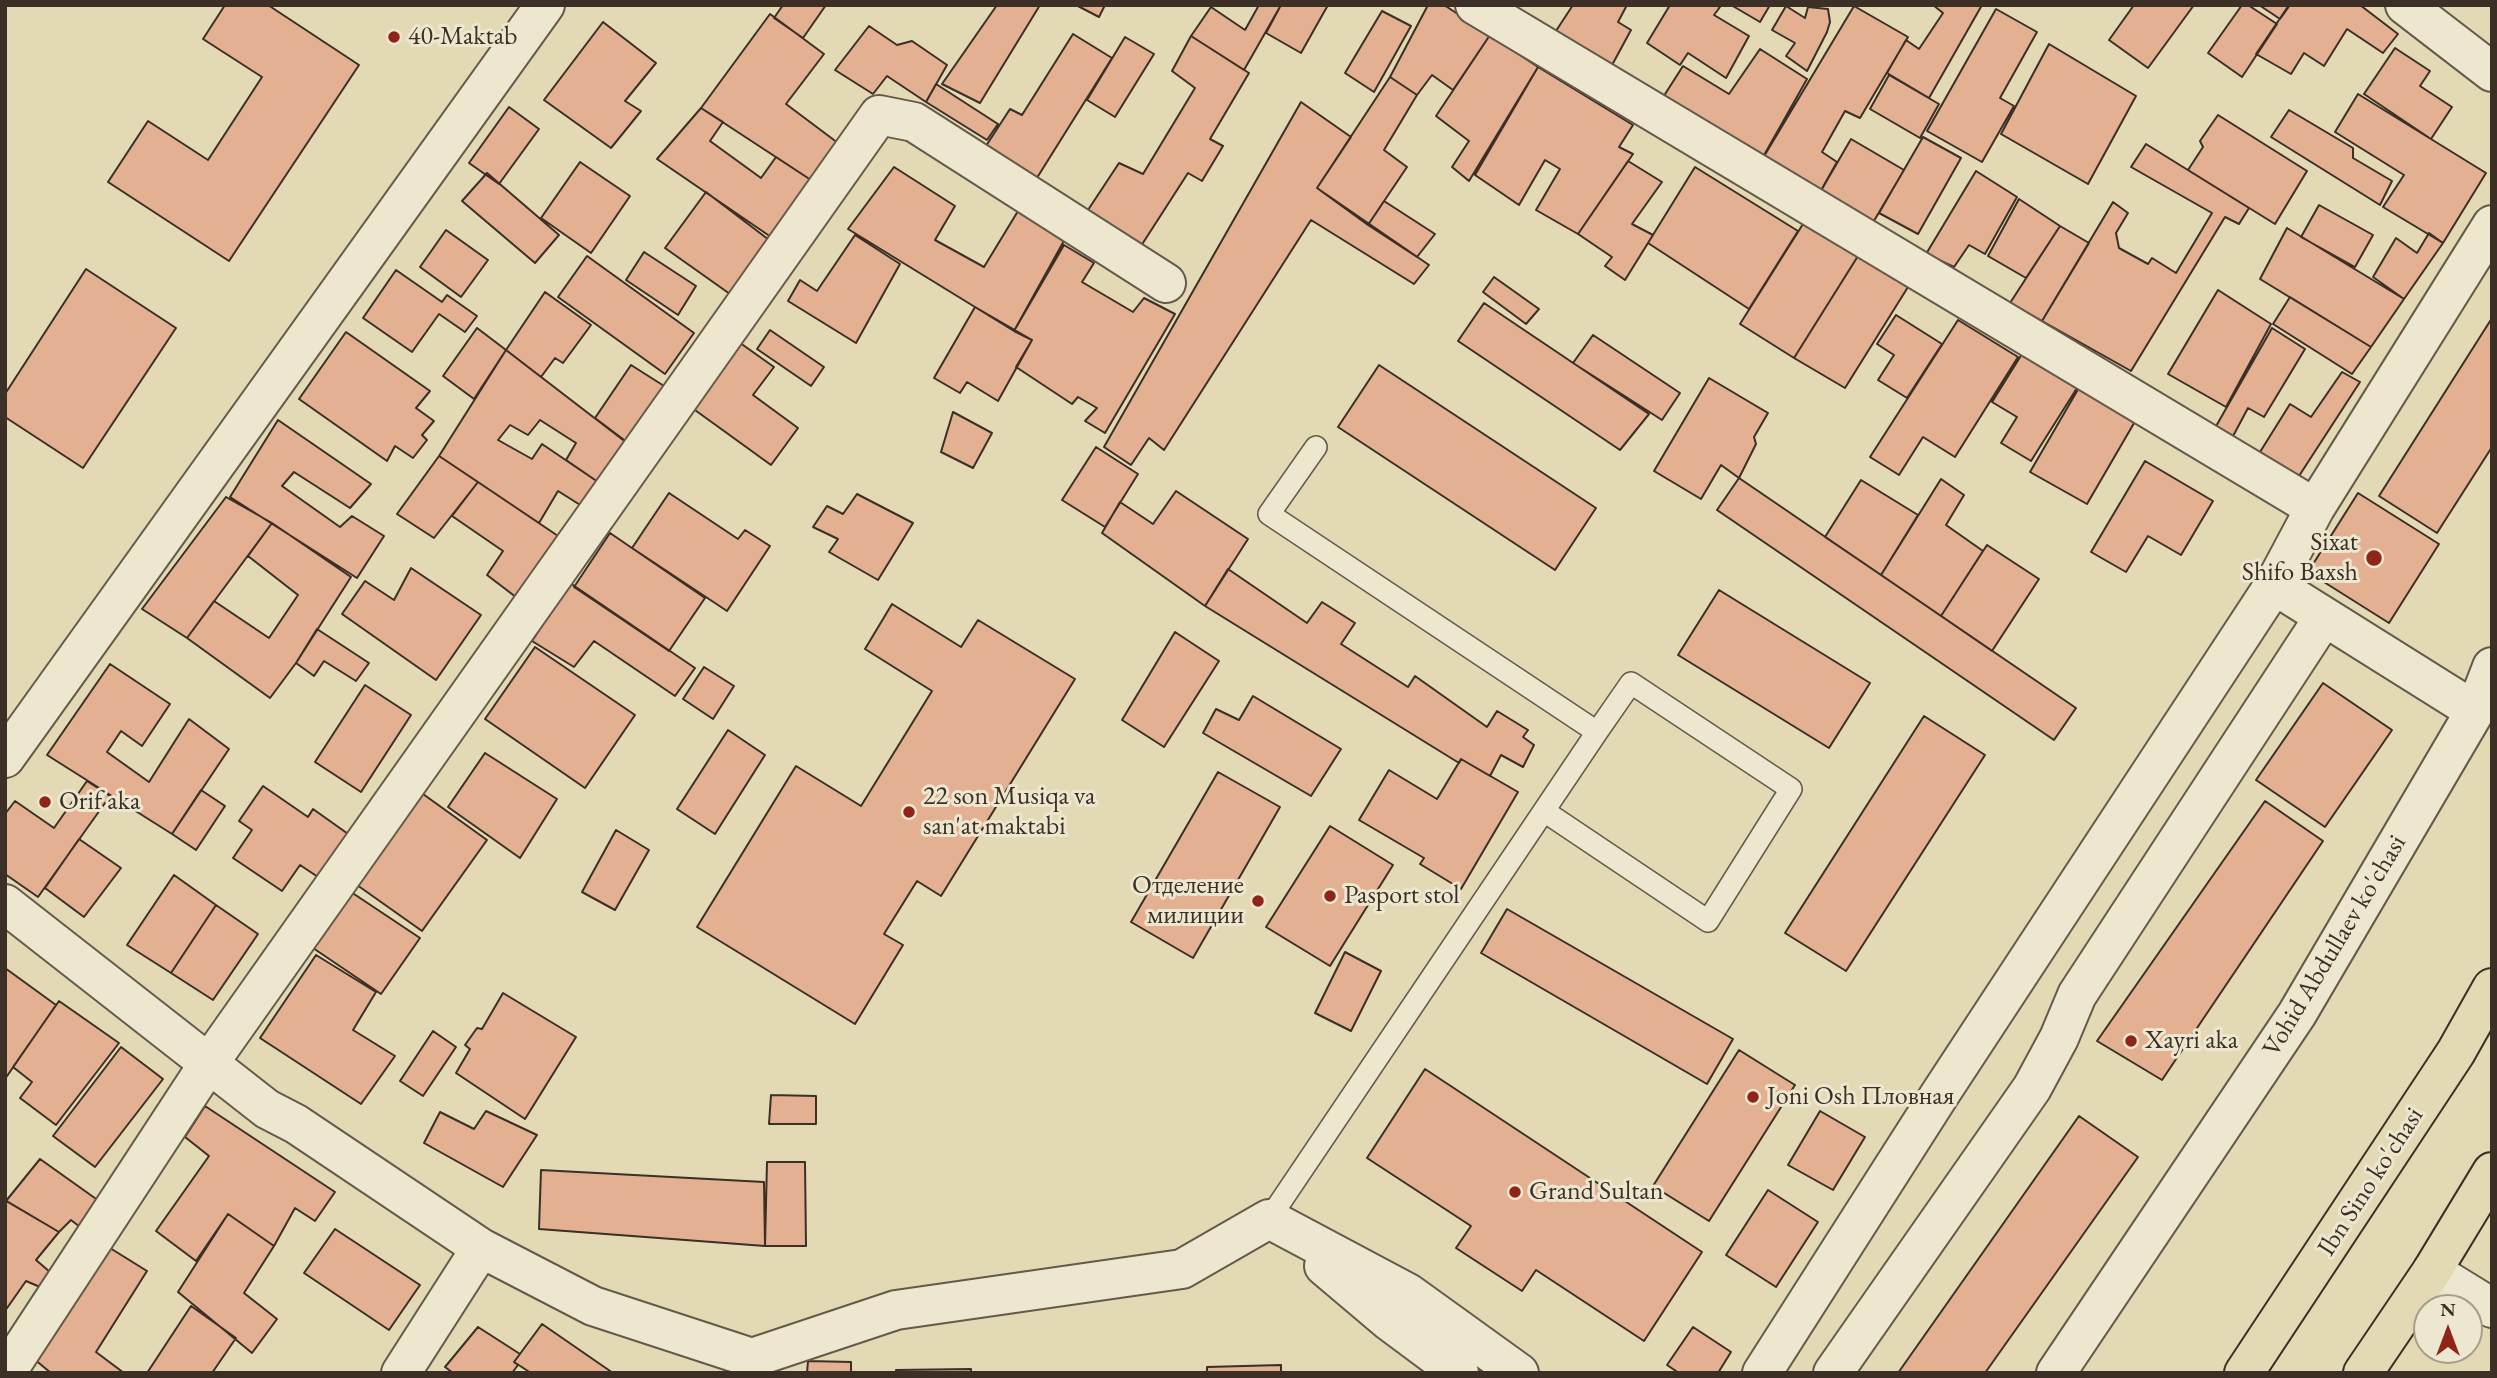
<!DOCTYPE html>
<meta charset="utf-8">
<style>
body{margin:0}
#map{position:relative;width:2497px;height:1378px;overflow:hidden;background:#e3dab5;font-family:"EB Garamond",serif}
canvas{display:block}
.frame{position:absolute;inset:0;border:7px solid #3b2f26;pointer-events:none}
.north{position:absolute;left:2413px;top:1294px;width:70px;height:70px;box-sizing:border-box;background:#ede7cf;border:2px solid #a69d8b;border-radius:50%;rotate:0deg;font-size:19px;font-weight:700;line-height:28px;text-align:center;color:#3b2f26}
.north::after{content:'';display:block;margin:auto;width:24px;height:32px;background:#8f2418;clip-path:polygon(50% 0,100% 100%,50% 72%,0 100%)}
</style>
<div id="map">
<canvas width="2497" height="1378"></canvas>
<div class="frame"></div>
<div class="north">N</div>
</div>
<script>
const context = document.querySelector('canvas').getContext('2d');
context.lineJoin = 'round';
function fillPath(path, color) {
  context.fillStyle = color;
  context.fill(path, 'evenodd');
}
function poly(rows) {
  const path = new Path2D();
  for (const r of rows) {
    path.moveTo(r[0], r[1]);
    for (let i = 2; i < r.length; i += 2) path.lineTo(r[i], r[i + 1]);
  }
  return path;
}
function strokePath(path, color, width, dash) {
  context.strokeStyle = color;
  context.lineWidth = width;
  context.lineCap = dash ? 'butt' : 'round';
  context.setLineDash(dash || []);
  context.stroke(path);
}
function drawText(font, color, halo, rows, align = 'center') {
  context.font = font + ' "EB Garamond",serif';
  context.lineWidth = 6;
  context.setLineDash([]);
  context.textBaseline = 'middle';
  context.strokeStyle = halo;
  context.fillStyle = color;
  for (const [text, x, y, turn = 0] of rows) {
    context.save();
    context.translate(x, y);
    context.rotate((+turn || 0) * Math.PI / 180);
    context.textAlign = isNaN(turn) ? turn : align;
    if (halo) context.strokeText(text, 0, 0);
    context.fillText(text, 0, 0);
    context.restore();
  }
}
const building = poly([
 [225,5,268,5,359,65,229,261,108,182,148,121,208,160,262,77,203,39,225,5],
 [783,5,826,5,803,38,774,18,783,5],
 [997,5,1040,5,980,103,942,84,997,5],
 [1076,5,1105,5,1099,17,1076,5],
 [1259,5,1281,5,1244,70,1191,36,1211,7,1245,30,1259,5],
 [1281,5,1328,5,1301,53,1266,33,1281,5],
 [1428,5,1444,5,1490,35,1453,90,1432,75,1417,95,1390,77,1428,5],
 [1573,5,1627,5,1618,22,1631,30,1605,78,1548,43,1573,5],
 [1670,5,1716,5,1720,7,1714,15,1749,36,1726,78,1688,53,1680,65,1647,43,1670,5],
 [1731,5,1770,5,1760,22,1731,5],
 [1933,5,1982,5,1929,98,1887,73,1906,40,1919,49,1943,13,1933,5],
 [2134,5,2194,5,2148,68,2109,40,2134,5],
 [2242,5,2248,5,2277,24,2242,77,2208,53,2242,5],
 [2259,5,2290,5,2280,19,2259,5],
 [2289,5,2360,5,2398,34,2383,53,2347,29,2324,66,2304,53,2291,74,2256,54,2289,5],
 [1786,6,1805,18,1808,7,1828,9,1830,22,1827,32,1807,71,1786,56,1795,43,1772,30,1786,6],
 [1854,6,1908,37,1860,118,1845,111,1822,152,1837,162,1815,201,1754,173,1854,6],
 [1996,9,2037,32,2000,98,2014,106,1982,162,1927,131,1996,9],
 [1382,11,1411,26,1374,92,1345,73,1382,11],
 [770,14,824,54,786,104,842,146,814,182,701,108,770,14],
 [603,22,656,63,625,101,641,111,611,148,544,100,603,22],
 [869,26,897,45,912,41,947,65,926,102,887,76,873,94,835,70,869,26],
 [1073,34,1112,58,1035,181,984,149,1010,109,1022,115,1073,34],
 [1490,35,1538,67,1469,181,1452,167,1469,141,1436,116,1490,35],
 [1191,36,1249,73,1210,139,1223,146,1202,181,1188,173,1141,246,1086,213,1119,163,1143,174,1195,88,1172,71,1191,36],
 [1125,37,1154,54,1115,117,1087,100,1125,37],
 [2049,44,2136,96,2088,184,2001,134,2049,44],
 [2395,48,2430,71,2420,86,2452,107,2431,139,2364,94,2395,48],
 [1760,49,1807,79,1754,173,1660,102,1683,66,1729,94,1760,49],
 [1538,67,1633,125,1619,147,1633,154,1578,234,1536,210,1560,169,1545,160,1519,205,1475,175,1538,67],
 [1889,75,1939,104,1920,138,1870,109,1889,75],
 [1390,77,1417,95,1384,150,1407,167,1368,225,1317,188,1390,77],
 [936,84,998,124,987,140,926,102,936,84],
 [2358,94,2486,173,2443,243,2383,207,2404,175,2335,132,2358,94],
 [1301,102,1351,137,1317,188,1429,265,1414,284,1311,220,1164,450,1149,438,1131,465,1104,447,1301,102],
 [509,107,539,129,499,184,469,163,509,107],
 [701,108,723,122,710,141,761,178,776,157,814,182,771,237,657,159,701,108],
 [2289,110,2353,148,2353,158,2392,181,2380,205,2271,137,2289,110],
 [2218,115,2307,171,2275,224,2188,170,2203,147,2200,141,2218,115],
 [1923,137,1961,158,1918,234,1879,213,1923,137],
 [1851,139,1904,170,1868,231,1815,201,1851,139],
 [2146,144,2249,208,2239,224,2225,217,2131,371,2042,321,2113,202,2128,213,2116,233,2119,248,2148,264,2152,258,2176,273,2212,213,2131,167,2146,144],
 [1628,161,1662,182,1632,224,1653,235,1625,280,1605,266,1612,257,1578,234,1628,161],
 [580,162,630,196,591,253,541,218,580,162],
 [894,167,955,206,935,240,984,267,1018,211,1065,239,1014,331,848,229,894,167],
 [1695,167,1798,231,1749,309,1648,243,1695,167],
 [1976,171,2017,197,1985,254,1969,245,1954,267,1926,254,1976,171],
 [487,173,559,235,535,263,462,201,487,173],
 [706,192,777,246,737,299,665,248,706,192],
 [2019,199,2060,226,2026,278,1988,256,2019,199],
 [1384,201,1435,234,1417,257,1368,225,1384,201],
 [2319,205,2373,235,2355,267,2301,237,2319,205],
 [1803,224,1858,256,1794,358,1740,324,1803,224],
 [2060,226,2089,243,2042,321,2010,303,2060,226],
 [2287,228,2404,299,2371,347,2260,279,2287,228],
 [446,230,488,260,461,297,420,267,446,230],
 [2429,233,2443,243,2404,299,2373,277,2396,238,2417,253,2429,233],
 [855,235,900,264,856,343,788,301,800,280,817,291,855,235],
 [1064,245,1094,263,1082,282,1133,312,1144,298,1175,314,1105,433,1085,421,1097,408,1078,397,1072,404,1016,367,1032,340,1014,331,1064,245],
 [644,252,696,286,678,315,626,280,644,252],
 [587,256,694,333,665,374,558,297,587,256],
 [1858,256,1908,287,1845,388,1794,358,1858,256],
 [86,269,176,328,83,468,5,417,5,394,86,269],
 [396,270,442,302,447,295,477,316,465,332,439,314,412,352,363,318,396,270],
 [1494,277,1539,309,1526,324,1483,292,1494,277],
 [2218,290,2271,324,2226,407,2168,374,2218,290],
 [545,292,591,325,563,363,555,358,541,377,506,350,545,292],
 [2290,297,2371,347,2352,374,2273,324,2290,297],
 [1484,303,1649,414,1620,450,1458,341,1484,303],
 [975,307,1032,340,998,401,967,382,960,393,934,378,975,307],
 [1896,315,1942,344,1907,398,1878,380,1894,355,1877,344,1896,315],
 [2492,318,2492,447,2437,533,2379,496,2492,318],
 [1958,320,2018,357,1955,457,1923,437,1899,475,1870,457,1958,320],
 [477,328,506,350,474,399,443,376,477,328],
 [2272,328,2305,349,2264,417,2248,408,2232,438,2215,428,2272,328],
 [770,330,824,367,811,386,757,349,770,330],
 [346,332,430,391,416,408,434,421,422,435,427,440,413,458,395,446,387,461,299,399,346,332],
 [1593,335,1680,393,1662,420,1573,363,1593,335],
 [736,340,774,367,753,395,798,428,771,465,688,405,736,340],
 [506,350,627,443,585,508,558,491,539,523,439,456,506,350],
 [540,420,576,443,566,460,601,484,542,444,532,459,498,440,510,425,528,435,540,420],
 [2022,354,2077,388,2031,461,2001,443,2017,417,1992,402,2022,354],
 [631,365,672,391,632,446,595,418,631,365],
 [1379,365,1596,508,1555,570,1338,427,1379,365],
 [2342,372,2360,382,2299,476,2260,452,2290,404,2311,417,2342,372],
 [1709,378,1768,413,1754,437,1756,444,1739,478,1721,465,1701,499,1654,471,1709,378],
 [2080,386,2137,418,2087,504,2030,472,2080,386],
 [953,412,992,433,973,468,941,452,953,412],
 [278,420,371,484,350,508,294,472,282,486,340,527,352,516,384,536,357,578,230,497,278,420],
 [1096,447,1138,474,1105,527,1062,500,1096,447],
 [439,456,478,482,434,538,397,514,439,456],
 [2145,461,2213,501,2181,555,2148,536,2126,572,2091,552,2145,461],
 [1739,478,2076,708,2054,740,1717,510,1739,478],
 [1941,479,1964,495,1946,525,1983,551,1941,616,1881,575,1941,479],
 [1861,480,1918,515,1881,575,1825,537,1861,480],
 [478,482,567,542,525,604,487,575,503,551,452,516,478,482],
 [1176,491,1248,539,1205,606,1102,533,1120,502,1153,524,1176,491],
 [669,493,738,539,745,530,770,546,727,611,632,548,669,493],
 [2358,493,2439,544,2389,623,2308,572,2358,493],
 [857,494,913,523,878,580,829,552,838,539,813,527,827,506,843,514,857,494],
 [226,497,272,523,187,638,142,609,226,497],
 [272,523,351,577,296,663,270,698,187,638,214,601,269,638,298,595,248,556,272,523],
 [610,533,705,598,669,651,574,587,610,533],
 [1987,545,2039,579,1992,651,1941,616,1987,545],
 [411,568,481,615,436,680,342,614,365,581,394,600,411,568],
 [1228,569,1307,623,1322,602,1355,623,1341,644,1408,687,1415,676,1487,727,1497,711,1528,730,1523,737,1534,745,1523,767,1501,755,1490,776,1461,759,1459,763,1205,606,1228,569],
 [570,583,695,668,675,696,594,641,574,667,532,641,570,583],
 [1719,590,1870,683,1829,748,1678,655,1719,590],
 [892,604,961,647,978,620,1075,679,941,896,917,881,884,934,903,945,855,1024,697,927,796,766,861,806,932,691,865,649,892,604],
 [317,629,369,663,356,681,324,661,314,676,296,663,317,629],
 [1175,632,1219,661,1164,747,1122,720,1175,632],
 [535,647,635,715,585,788,485,719,535,647],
 [110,664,170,704,142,746,121,731,107,752,149,782,189,719,229,749,172,834,47,755,110,664],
 [704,667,734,686,713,719,683,699,704,667],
 [2323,683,2392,730,2325,827,2256,780,2323,683],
 [365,685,411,715,361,792,315,762,365,685],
 [1253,696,1341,749,1311,796,1203,733,1216,709,1239,720,1253,696],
 [1924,716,1985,755,1846,971,1785,933,1924,716],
 [728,730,765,755,715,834,677,809,728,730],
 [485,753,557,799,520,858,448,807,485,753],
 [1461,759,1518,792,1461,889,1420,864,1424,858,1359,820,1389,770,1437,799,1461,759],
 [1218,772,1280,807,1193,958,1131,922,1218,772],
 [87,781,110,796,38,897,5,874,5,814,15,801,54,828,87,781],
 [263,786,308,817,313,809,351,836,321,879,300,865,282,891,233,858,252,830,239,821,263,786],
 [201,790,225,806,196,850,172,834,201,790],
 [423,794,487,840,422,931,357,885,423,794],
 [2265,801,2323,841,2162,1080,2097,1041,2265,801],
 [1330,826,1393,865,1330,966,1266,927,1330,826],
 [616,830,649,850,615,910,582,892,616,830],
 [79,839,121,868,84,917,45,888,79,839],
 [174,875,216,905,171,973,127,945,174,875],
 [351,892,420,938,381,994,313,948,351,892],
 [216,905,258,934,213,1000,171,973,216,905],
 [1507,909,1733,1039,1707,1084,1481,953,1507,909],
 [1345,952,1381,971,1351,1031,1315,1013,1345,952],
 [316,955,376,992,353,1030,395,1056,361,1104,260,1038,316,955],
 [5,968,56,1005,5,1079,5,968],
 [503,993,576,1037,525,1119,456,1073,470,1049,465,1045,477,1028,482,1029,503,993],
 [59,1001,119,1043,56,1125,20,1098,32,1082,13,1067,59,1001],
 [433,1031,456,1047,423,1096,400,1081,433,1031],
 [121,1047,163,1079,95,1167,53,1136,121,1047],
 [1739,1050,1795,1085,1709,1221,1653,1186,1739,1050],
 [1425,1069,1702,1252,1644,1341,1536,1270,1522,1291,1456,1248,1471,1226,1367,1158,1425,1069],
 [771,1095,816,1096,816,1124,769,1124,771,1095],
 [205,1106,335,1192,315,1221,295,1208,274,1246,228,1214,196,1261,156,1231,209,1156,185,1137,205,1106],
 [486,1111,537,1135,503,1187,424,1143,440,1112,474,1129,486,1111],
 [1820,1111,1865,1137,1833,1190,1788,1165,1820,1111],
 [2079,1116,2138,1157,1985,1373,1898,1373,2079,1116],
 [40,1159,99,1201,80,1227,71,1220,59,1232,6,1201,40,1159],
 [767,1162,805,1162,806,1246,765,1246,767,1162],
 [541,1170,764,1182,765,1246,539,1229,541,1170],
 [1768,1190,1818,1222,1776,1287,1726,1255,1768,1190],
 [5,1200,59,1232,36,1260,50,1272,40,1287,26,1281,5,1311,5,1200],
 [228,1214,274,1246,244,1293,277,1319,252,1353,178,1292,228,1214],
 [335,1229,420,1285,389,1330,304,1273,335,1229],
 [110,1248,147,1271,96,1352,124,1373,51,1373,34,1359,110,1248],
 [191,1306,236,1338,212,1373,147,1373,191,1306],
 [542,1324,613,1373,531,1373,514,1362,542,1324],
 [478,1327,520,1354,514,1362,518,1365,512,1373,453,1373,445,1367,478,1327],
 [1693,1327,1731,1352,1718,1373,1679,1373,1667,1365,1693,1327],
 [808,1361,851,1362,851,1373,807,1373,808,1361],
 [1281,1365,1281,1373,1207,1373,1207,1367,1281,1365],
 [971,1369,971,1373,896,1373,896,1370,971,1369]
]);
fillPath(building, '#e4b092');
strokePath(building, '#3b2f26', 2);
const service = poly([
 [1316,447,1269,514,1597,732],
 [1269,1219,1597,732,1631,683,1791,789,1708,921,1544,811]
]);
const minor = poly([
 [1475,5,2315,508],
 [2405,5,2492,72],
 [2475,711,2492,667],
 [5,758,545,5],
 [5,904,267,1109,296,1124,481,1248,593,1306,752,1358,896,1310,1182,1269,1269,1219],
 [1269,1219,1408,1293,1519,1373],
 [1324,1266,1389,1321,1459,1373],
 [2432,1271,2492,1308],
 [6,1373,209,1063,879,115,914,122,1166,283],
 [401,1373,481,1248],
 [1762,1373,1940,1094,2274,585,2315,508,2492,225],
 [1833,1373,2032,1088,2059,1038,2077,995,2324,617],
 [2056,1373,2297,1014,2475,711,2274,585]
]);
const primary = poly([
 [2244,1373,2456,1052,2492,988],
 [2363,1373,2432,1271,2492,1172]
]);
strokePath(service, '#655a4a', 24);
strokePath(minor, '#655a4a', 42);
strokePath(primary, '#3b2f26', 42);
strokePath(service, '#ede7cf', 21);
strokePath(minor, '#ede7cf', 38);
strokePath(primary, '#e3dab5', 38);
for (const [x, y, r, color] of [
 [394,37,7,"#8f2418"],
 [2374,558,9,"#8f2418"],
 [45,802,7,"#8f2418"],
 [909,812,7,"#8f2418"],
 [1330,896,7,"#8f2418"],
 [1258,901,7,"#8f2418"],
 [2131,1041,7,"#8f2418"],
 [1753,1097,7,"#8f2418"],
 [1515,1192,7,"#8f2418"]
]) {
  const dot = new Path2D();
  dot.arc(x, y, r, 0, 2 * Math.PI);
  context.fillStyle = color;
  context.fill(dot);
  strokePath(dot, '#ede7cf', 2.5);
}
drawText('26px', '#3b2f26', '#ede7cf', [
 ["40-Maktab",408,37],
 ["Sixat",2358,543,"right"],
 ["Shifo Baxsh",2358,573,"right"],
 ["22 son Musiqa va",923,797],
 ["san'at maktabi",923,827],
 ["Orif aka",59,802],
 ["Отделение",1244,886,"right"],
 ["милиции",1244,916,"right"],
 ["Pasport stol",1344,896],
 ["Xayri aka",2145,1041],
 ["Joni Osh Пловная",1767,1097],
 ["Grand Sultan",1529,1192]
], 'left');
drawText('26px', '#3b2f26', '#ede7cf', [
 ["Vohid Abdullaev ko'chasi",2335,946,-59],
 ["Ibn Sino ko'chasi",2371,1182,-57]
]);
</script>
